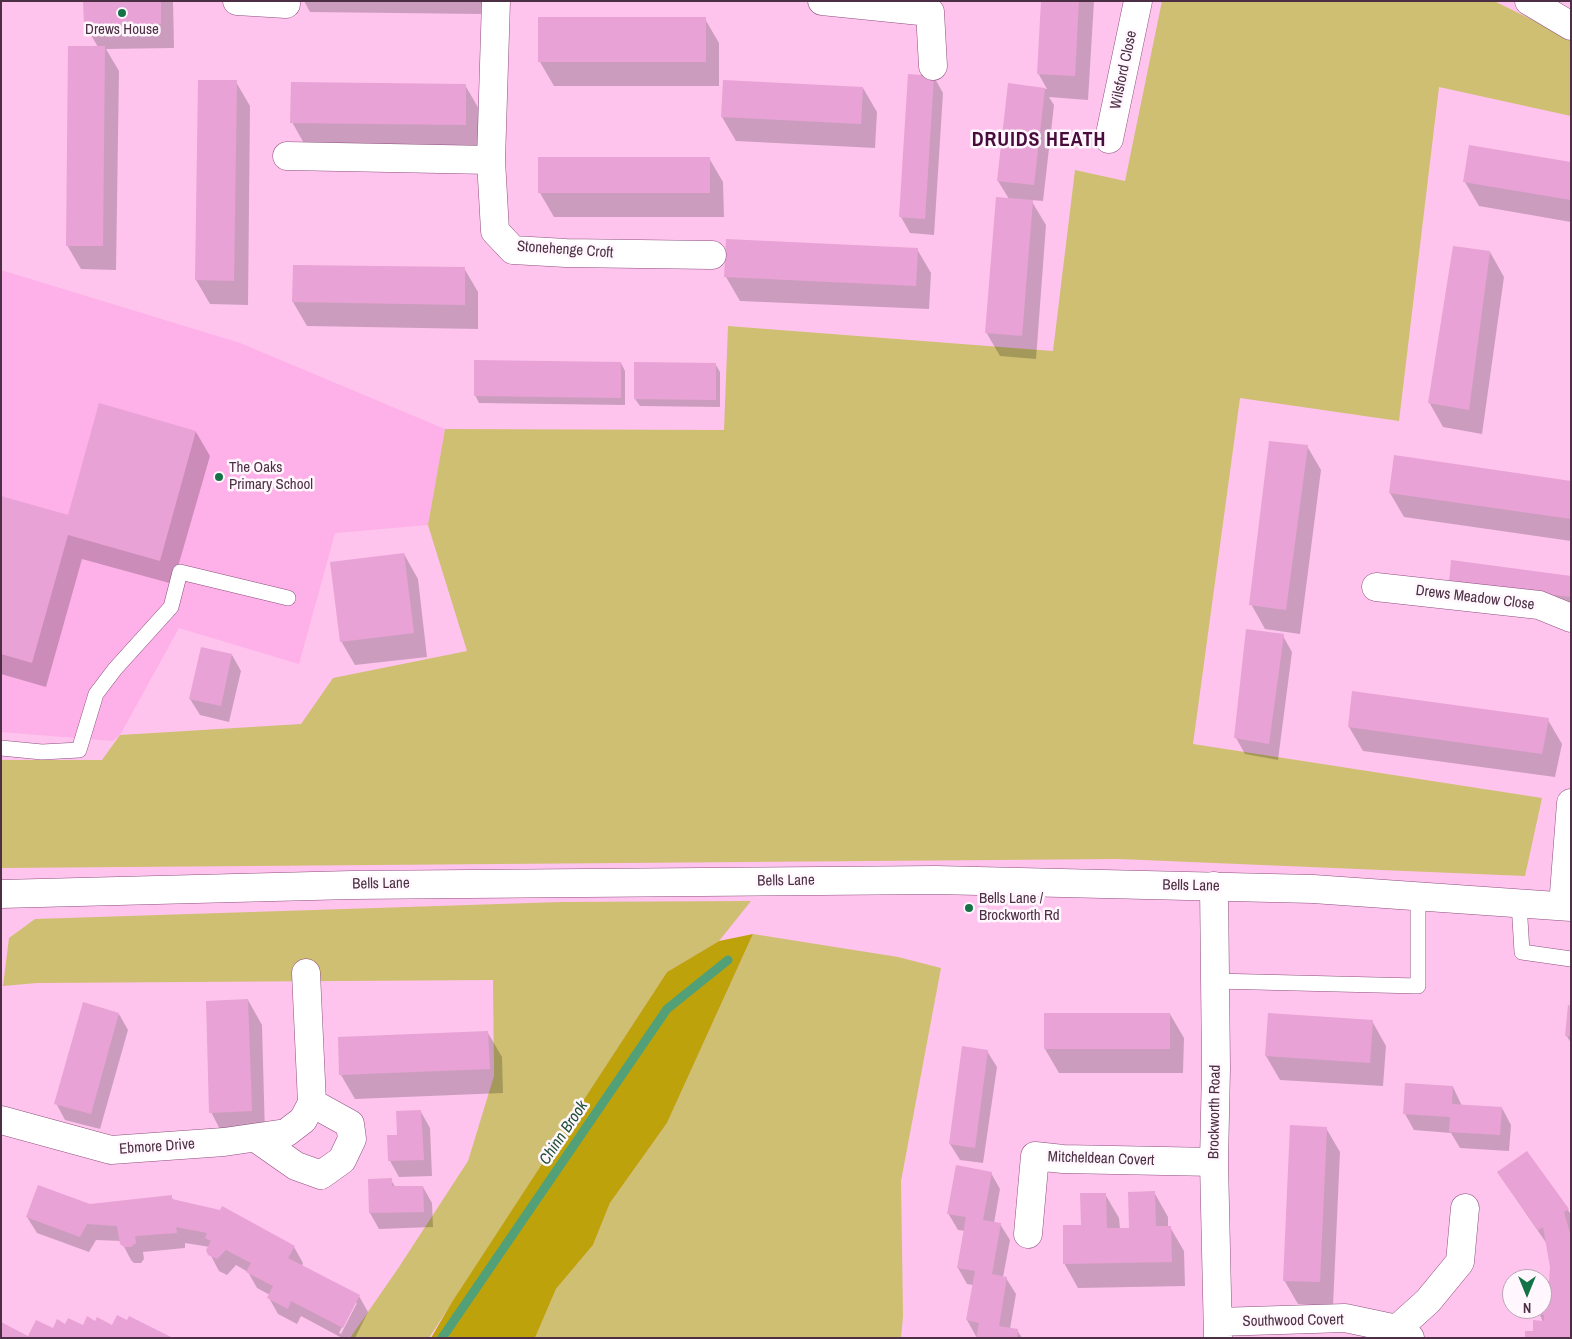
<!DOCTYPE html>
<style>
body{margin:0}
#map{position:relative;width:1572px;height:1339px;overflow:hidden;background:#fec4ed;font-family:"Archivo Narrow",sans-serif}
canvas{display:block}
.frame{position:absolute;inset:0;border:2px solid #4c2f44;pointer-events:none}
.north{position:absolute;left:1502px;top:1269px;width:50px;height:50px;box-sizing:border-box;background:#fff7fd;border:1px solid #b7a7b3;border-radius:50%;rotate:180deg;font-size:14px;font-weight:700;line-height:20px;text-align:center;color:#4c2f44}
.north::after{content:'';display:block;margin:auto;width:18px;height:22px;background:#147247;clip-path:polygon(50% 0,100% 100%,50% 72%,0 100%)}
</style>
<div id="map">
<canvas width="1572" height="1339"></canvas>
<div class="frame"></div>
<div class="north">N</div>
</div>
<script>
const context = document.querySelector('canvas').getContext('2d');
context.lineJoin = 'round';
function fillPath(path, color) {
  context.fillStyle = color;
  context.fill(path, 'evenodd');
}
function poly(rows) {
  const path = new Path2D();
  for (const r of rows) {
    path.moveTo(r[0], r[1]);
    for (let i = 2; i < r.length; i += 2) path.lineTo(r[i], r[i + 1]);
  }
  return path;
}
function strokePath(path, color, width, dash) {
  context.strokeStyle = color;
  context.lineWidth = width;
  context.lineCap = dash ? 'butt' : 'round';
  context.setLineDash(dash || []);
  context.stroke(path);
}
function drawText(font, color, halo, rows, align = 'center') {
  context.font = font + ' "Archivo Narrow",sans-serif';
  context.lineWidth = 5;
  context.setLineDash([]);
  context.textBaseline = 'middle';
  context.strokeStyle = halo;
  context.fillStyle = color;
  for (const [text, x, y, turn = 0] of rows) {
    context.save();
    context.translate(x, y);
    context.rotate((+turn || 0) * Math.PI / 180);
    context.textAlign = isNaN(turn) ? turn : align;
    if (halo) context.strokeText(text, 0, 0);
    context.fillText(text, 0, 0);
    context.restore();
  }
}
fillPath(poly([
 [1,270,240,343,445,429,428,525,335,533,299,664,179,628,120,735,113,741,1,732]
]), '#feb0e8');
fillPath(poly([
 [1162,1,1494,1,1571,39,1571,116,1439,87,1399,421,1240,398,1193,744,1542,798,1525,876,1119,859,1,868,1,760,102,760,120,735,301,724,333,678,467,651,428,525,445,429,724,430,728,326,1053,351,1075,170,1125,181],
 [751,901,719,941,667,972,429,1338,350,1338,399,1267,468,1161,494,1076,493,980,37,983,3,986,9,938,35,919,561,902],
 [753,934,898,957,941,968,901,1181,903,1316,901,1338,535,1338,556,1289,593,1245,610,1203,667,1123]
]), '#cfbf72');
fillPath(poly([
 [753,934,667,1123,610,1203,593,1245,556,1289,535,1338,431,1338,452,1302,667,972,719,941]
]), '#bda20c');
fillPath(poly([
 [84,1,173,1,174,48,106,49,119,71,116,270,81,269,67,245,98,47,85,25],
 [304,1,483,1,483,14,310,12],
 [1043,1,1094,1,1088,100,1049,97,1054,105,1043,201,1031,200,1046,225,1036,359,1000,356,986,332,1009,199,998,181,1010,85,1047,89,1038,73],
 [540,19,705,19,719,43,719,86,554,86,540,62],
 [910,76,934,77,943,93,934,235,910,233,901,217],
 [199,81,236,82,250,106,248,305,210,304,196,280],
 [465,85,479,109,479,149,306,147,292,122],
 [863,88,877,112,875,148,736,141,722,117],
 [540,158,709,158,723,182,724,217,554,217,540,193],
 [1571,163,1571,222,1479,206,1465,182],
 [917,249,931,273,929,309,740,301,726,277],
 [1490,252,1504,277,1482,434,1443,427,1429,402],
 [294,266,464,268,478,292,478,329,307,326,293,302],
 [621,363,625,371,625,405,479,403,475,395],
 [716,365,720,372,720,407,640,406,635,399],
 [196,432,210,456,173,584,82,559,46,687,1,674,1,498,69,517],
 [1307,446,1321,470,1300,634,1265,629,1251,604],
 [1571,482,1571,541,1404,517,1390,493],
 [404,554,418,579,427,657,355,665,341,641],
 [1571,578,1571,612,1459,599],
 [1283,636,1292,652,1278,760,1245,754,1236,738],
 [232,655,241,671,229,722,200,715,190,699],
 [1548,720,1562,744,1555,777,1363,751,1349,727],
 [248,1000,262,1025,265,1135,224,1137,211,1112],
 [1571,1007,1571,1043,1566,1035],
 [119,1014,128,1030,100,1129,65,1120,56,1103],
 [1170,1014,1184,1038,1183,1073,1059,1073,1045,1049],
 [1372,1021,1386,1046,1383,1086,1280,1080,1266,1056],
 [488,1033,502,1057,503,1093,355,1099,341,1075],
 [987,1051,997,1067,983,1163,960,1160,950,1144],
 [1453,1087,1462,1106,1502,1108,1511,1125,1509,1151,1460,1148,1451,1133,1414,1130,1405,1114],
 [421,1112,430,1128,432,1176,399,1177,390,1161,389,1137,398,1137],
 [1326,1128,1340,1152,1333,1306,1298,1304,1284,1280],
 [991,1173,1000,1189,994,1223,1000,1224,1010,1240,1003,1277,1006,1278,1016,1294,1010,1329,1017,1330,1022,1338,977,1338,967,1320,973,1285,967,1284,958,1268,965,1231,958,1230,948,1213],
 [1498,1173,1568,1210,1571,1215,1571,1338,1543,1322,1540,1315,1540,1309,1548,1309,1549,1304,1542,1293,1550,1282,1551,1267,1547,1244],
 [391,1180,396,1188,423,1187,432,1203,433,1227,379,1229,370,1213],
 [1154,1192,1168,1217,1168,1227,1170,1227,1184,1251,1185,1286,1078,1288,1064,1263,1082,1227,1105,1194,1119,1218,1120,1229,1130,1229],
 [171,1196,174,1201,294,1247,303,1263,302,1266,359,1296,368,1312,355,1338,342,1338,301,1316,297,1324,278,1314,269,1298,270,1295,257,1288,248,1272,236,1265,227,1275,219,1271,210,1254,210,1247,185,1243,185,1248,143,1252,144,1259,141,1263,134,1263,131,1260,121,1241,96,1240,89,1252,37,1233,27,1217,90,1205],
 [354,1303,357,1303,341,1334,339,1333]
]), '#0003');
strokePath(poly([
 [442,1338,667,1009,728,960]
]), '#52a078', 9);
fillPath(poly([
 [83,1,161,1,161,24,84,25],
 [1041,1,1079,1,1075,76,1037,74],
 [538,17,706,17,706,62,538,62],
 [68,46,105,46,103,246,66,246],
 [908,74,934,76,925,219,899,217],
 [198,80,237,80,234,281,195,280],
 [723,80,863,87,861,124,721,117],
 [291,82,466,84,466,125,290,123],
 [1008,83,1045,88,1034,185,997,181],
 [1469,145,1571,162,1571,200,1463,182],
 [538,157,710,157,710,193,538,193],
 [996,197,1033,200,1022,336,985,333],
 [726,239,918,248,916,286,724,277],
 [1453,246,1490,251,1469,410,1428,403],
 [293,265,465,267,465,305,292,302],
 [474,360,621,362,621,398,474,396],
 [634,362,716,363,716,400,634,399],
 [99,403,196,431,160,561,68,535,32,663,1,654,1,496,68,515],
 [1269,441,1308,445,1286,610,1249,605],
 [1394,455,1571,481,1571,519,1389,493],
 [404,553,414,633,340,642,330,562],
 [1451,560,1571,576,1571,597,1449,583],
 [1246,629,1284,634,1269,744,1234,738],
 [201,647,232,654,221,706,189,699],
 [1352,691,1549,718,1542,754,1348,727],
 [248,999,252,1111,209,1113,206,1001],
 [83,1002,119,1013,91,1114,54,1104],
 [1568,1005,1571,1006,1571,1036,1565,1036],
 [1044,1013,1170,1013,1170,1049,1044,1049],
 [1268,1013,1373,1020,1370,1063,1265,1056],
 [488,1031,490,1069,339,1075,338,1037],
 [962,1046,988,1050,975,1148,949,1144],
 [1405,1083,1453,1086,1452,1104,1502,1107,1500,1135,1449,1132,1450,1117,1403,1114],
 [421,1110,424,1160,388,1161,387,1135,397,1135,396,1111],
 [1290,1125,1327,1127,1320,1282,1283,1281],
 [1527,1151,1569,1209,1564,1212,1571,1237,1571,1338,1525,1338,1525,1331,1533,1331,1533,1320,1544,1321,1544,1315,1538,1315,1539,1309,1547,1308,1548,1293,1542,1293,1542,1281,1549,1281,1550,1267,1543,1227,1538,1230,1497,1172],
 [956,1165,992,1172,983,1220,1001,1223,992,1274,1007,1277,999,1326,1018,1329,1017,1338,976,1338,979,1323,966,1320,975,1271,957,1268,966,1217,947,1214],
 [392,1178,392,1186,423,1186,424,1212,369,1213,368,1179],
 [38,1185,90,1204,172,1195,172,1199,220,1210,222,1206,295,1246,288,1258,360,1295,343,1328,291,1301,288,1309,267,1298,273,1286,246,1272,251,1263,226,1250,217,1259,208,1255,206,1250,211,1241,205,1238,207,1233,176,1227,177,1233,135,1236,136,1243,131,1247,124,1247,120,1244,117,1226,87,1224,80,1237,26,1217],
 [1155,1191,1156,1226,1171,1226,1172,1262,1063,1264,1063,1225,1081,1225,1080,1193,1106,1193,1107,1228,1129,1228,1128,1192],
 [117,1315,127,1320,129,1316,173,1338,1,1338,1,1322,28,1336,36,1320,53,1328,57,1319,65,1324,68,1318,83,1325,87,1316,95,1321,97,1317,112,1325]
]), '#e8a2d5');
const service = poly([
 [1,748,42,752,79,750,96,694,115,669,171,607,180,572,288,598],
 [1519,903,1522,952,1571,959],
 [1215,981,1418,986,1418,896]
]);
const minor = poly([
 [237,1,286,4],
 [496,1,491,160,495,231,513,250,566,253,712,255],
 [822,1,930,12,933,66],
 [1529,1,1571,26],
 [1109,139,1138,1],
 [287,156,491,160],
 [1376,587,1539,605,1571,618],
 [1214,886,1216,1068,1214,1162,1218,1338],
 [1563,906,1571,803],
 [1,1120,111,1150,224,1142,286,1133,303,1120,312,1103,306,973],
 [256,1138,296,1166,321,1175,342,1160,352,1139,350,1124,312,1103],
 [1028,1234,1035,1156,1063,1159,1214,1162],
 [1218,1322,1345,1318,1397,1329,1410,1338],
 [1397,1329,1428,1301,1460,1262,1465,1208]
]);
const tertiary = poly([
 [1,894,352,885,936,880,1313,889,1571,907]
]);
strokePath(service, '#8d4e7d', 16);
strokePath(minor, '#8d4e7d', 29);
strokePath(tertiary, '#8d4e7d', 29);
strokePath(service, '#fff', 15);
strokePath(minor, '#fff', 28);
strokePath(tertiary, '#fff', 28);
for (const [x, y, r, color] of [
 [122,13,5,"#147247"],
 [219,477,5,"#147247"],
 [969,908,5,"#147247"]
]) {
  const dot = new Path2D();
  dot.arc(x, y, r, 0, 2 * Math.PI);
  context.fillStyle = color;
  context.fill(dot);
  strokePath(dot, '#fff7fd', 2);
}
drawText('15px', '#4c2f44', '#fff7fd', [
 ["Drews House",122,30,"center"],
 ["The Oaks",229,468],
 ["Primary School",229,485],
 ["Bells Lane /",979,899],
 ["Brockworth Rd",979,916]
], 'left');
drawText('15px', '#4c2f44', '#fff7fd', [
 ["Wilsford Close",1124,70,-78],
 ["Stonehenge Croft",565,250,4],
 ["Drews Meadow Close",1475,598,7],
 ["Bells Lane",786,881,-1],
 ["Bells Lane",381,884,-1],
 ["Bells Lane",1191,886,1],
 ["Brockworth Road",1215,1112,-89],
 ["Ebmore Drive",157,1147,-4],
 ["Mitcheldean Covert",1101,1159,2],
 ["Southwood Covert",1293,1321,-1]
]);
drawText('italic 16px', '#1f5136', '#fff7fd', [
 ["Chinn Brook",564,1133,-56]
]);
context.letterSpacing = '1px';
drawText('bold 20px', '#470c3b', '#fff7fd', [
 ["DRUIDS HEATH",1039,141]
]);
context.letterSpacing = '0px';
</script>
